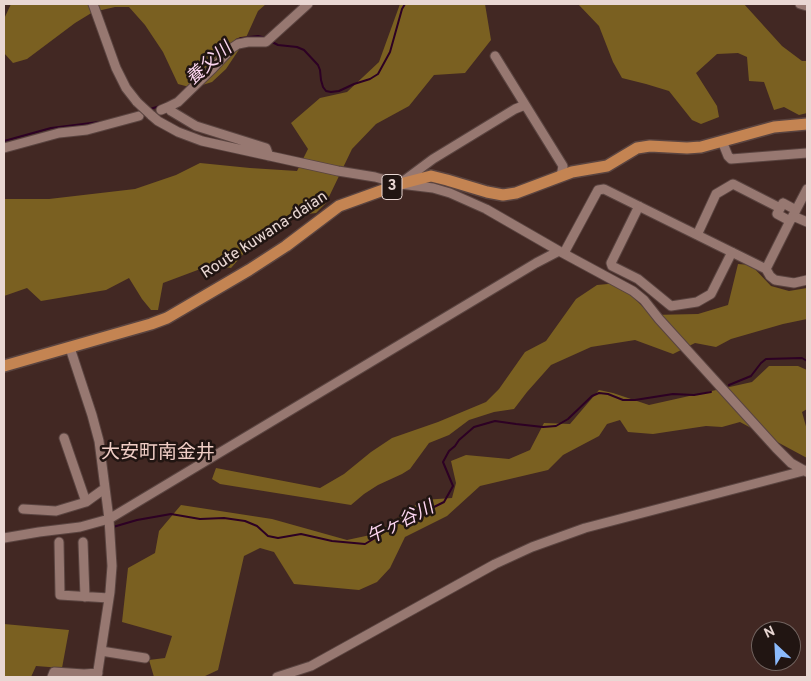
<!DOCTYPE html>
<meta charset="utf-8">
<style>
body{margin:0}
#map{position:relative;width:811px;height:681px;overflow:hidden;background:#422823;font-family:Overpass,sans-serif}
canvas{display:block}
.frame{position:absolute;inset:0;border:5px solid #e9d7d3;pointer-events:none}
.north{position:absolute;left:751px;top:621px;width:50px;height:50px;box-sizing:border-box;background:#211512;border:1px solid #71635f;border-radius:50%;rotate:335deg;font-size:14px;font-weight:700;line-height:20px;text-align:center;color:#e9d7d3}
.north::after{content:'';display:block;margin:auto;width:18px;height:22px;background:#8bbafc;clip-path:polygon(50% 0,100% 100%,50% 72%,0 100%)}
</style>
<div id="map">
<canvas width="811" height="681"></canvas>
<div class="frame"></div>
<div class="north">N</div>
</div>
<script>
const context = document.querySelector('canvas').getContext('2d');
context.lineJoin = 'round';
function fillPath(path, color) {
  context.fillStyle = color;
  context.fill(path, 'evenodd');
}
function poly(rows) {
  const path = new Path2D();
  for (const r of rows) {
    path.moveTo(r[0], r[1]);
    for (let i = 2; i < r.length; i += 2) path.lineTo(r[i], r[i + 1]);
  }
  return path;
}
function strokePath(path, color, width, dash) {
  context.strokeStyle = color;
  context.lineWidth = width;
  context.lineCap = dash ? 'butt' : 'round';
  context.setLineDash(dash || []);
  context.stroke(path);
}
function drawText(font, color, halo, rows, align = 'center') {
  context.font = font + ' Overpass,"Noto Sans JP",sans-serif';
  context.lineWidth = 5;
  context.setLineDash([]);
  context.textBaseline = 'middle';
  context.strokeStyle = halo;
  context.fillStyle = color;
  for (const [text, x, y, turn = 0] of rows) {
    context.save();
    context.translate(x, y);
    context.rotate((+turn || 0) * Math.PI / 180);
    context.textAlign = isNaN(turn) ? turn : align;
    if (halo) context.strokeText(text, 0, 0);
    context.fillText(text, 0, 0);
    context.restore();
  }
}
fillPath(poly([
 [11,4,266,4,258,11,244,42,226,69,212,82,193,88,178,84,163,52,145,25,129,7,115,7,93,12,75,23,27,59,13,63,4,53,4,19],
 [400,4,485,4,491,40,465,73,434,75,409,106,376,124,352,149,326,203,316,213,289,216,253,243,231,268,211,265,163,283,158,310,151,310,142,299,129,278,106,290,41,301,27,288,4,296,4,199,49,199,135,189,176,175,200,163,250,168,297,171,308,149,291,123,320,98,347,92,379,62],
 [578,4,744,4,782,46,802,61,807,61,807,113,799,115,784,107,774,110,764,82,749,81,747,57,738,53,717,54,696,73,717,106,719,117,701,124,692,120,669,91,646,84,622,78,613,62,599,26],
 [738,264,751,265,771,286,789,291,807,288,807,319,783,324,731,339,716,347,695,343,673,354,635,340,591,347,551,365,527,392,514,409,494,412,469,420,449,435,429,443,410,469,402,474,378,485,364,494,351,505,220,484,212,479,216,468,320,488,344,474,371,452,392,438,438,422,486,402,499,389,525,352,546,341,576,299,597,285,619,283,651,315,698,314,728,305],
 [769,366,798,366,807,370,807,409,802,412,807,430,807,458,740,422,722,427,706,426,653,434,628,432,620,420,607,424,599,436,563,455,548,470,480,486,447,516,405,537,390,568,377,582,359,590,294,584,274,552,260,548,244,556,218,670,203,677,154,677,149,660,165,658,172,636,122,622,128,568,155,553,159,531,181,505,272,519,347,540,375,534,423,500,452,498,456,483,451,461,466,455,509,459,530,450,544,423,570,424,599,390,613,393,649,405,752,382],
 [4,624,69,630,62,668,36,666,31,677,4,677]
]), '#7a6021');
strokePath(poly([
 [236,40,241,38,258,36,266,38],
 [272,42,278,45,297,47,304,50,318,65,320,70,321,80,323,87,326,91,331,92,339,91,354,84,370,79,378,74,390,52,402,9,405,4],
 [150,109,160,106],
 [4,141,51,128,99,122],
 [729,385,751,376,761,363,766,359,802,358,807,361],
 [113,527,137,520,171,514,200,519,224,518,245,521,257,526,268,536,278,538,301,534,332,541,365,544,375,538,404,518,419,511,434,507,444,502,453,486,443,462,449,451,455,446,459,440,474,427,495,421,516,424,543,427,556,426,568,419,592,396,599,393,608,394,623,400,635,400,673,394,694,395,711,392]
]), '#2d0124', 2);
const minor = poly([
 [93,4,116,68,126,88,137,102],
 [800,4,807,6],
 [495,56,563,166,561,176],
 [168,107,171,111,196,126,266,148,269,156],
 [161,110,168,107,178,102,213,68,232,48,238,44,248,42,266,42,308,4],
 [151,115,158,121,178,132,202,141,338,171,375,177,400,184,433,188,450,193,486,209,559,251,633,291,644,300,659,319,776,448,791,463,807,472],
 [722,141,728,156,731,159,807,153],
 [4,148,59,133,87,130,139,116],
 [402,182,433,159,515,109,525,105],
 [783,203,796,210,790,221,777,214,783,203],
 [639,206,611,263,612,266,638,279,671,306,697,302,711,294,732,252],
 [796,210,807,189],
 [793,216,807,222],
 [697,235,716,194,733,184,780,208],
 [564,253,598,190,604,189,766,269,770,276,775,280,794,283,807,280],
 [766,269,790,221],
 [70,348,92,415,99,441,109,519,112,566,110,592,97,677],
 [64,438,86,502],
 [23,509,56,511,86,502,104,489],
 [4,538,39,532,80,527,109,519,536,263,559,251],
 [59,542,60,595,109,598],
 [83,542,85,597],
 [101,651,145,658],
 [52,677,54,672,84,674,98,673],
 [277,677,311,666,495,564,532,547,585,528,807,470]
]);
const major = poly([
 [4,366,151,324,167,318,249,270,286,246,339,206,400,184,431,176,447,180,487,192,503,195,516,193,572,172,607,166,637,148,650,146,687,148,701,147,774,127,807,124]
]);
strokePath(minor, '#5a4440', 11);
strokePath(major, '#5a4440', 14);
strokePath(minor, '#977871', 9);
strokePath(major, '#c48452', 11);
const minorBridge = poly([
 [137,102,151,115]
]);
strokePath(minorBridge, '#5a4440', 11, []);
strokePath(minorBridge, '#977871', 9);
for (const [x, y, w] of [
 [392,187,20]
]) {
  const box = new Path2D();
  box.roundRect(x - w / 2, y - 12.5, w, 25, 4);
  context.fillStyle = '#211512';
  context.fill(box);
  strokePath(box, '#e9d7d3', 1);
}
drawText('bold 15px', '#e9d7d3', null, [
 ["3",392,187]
]);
drawText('16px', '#e9d7d3', '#211512', [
 ["Route kuwana-daian",265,236,-33]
]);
drawText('italic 18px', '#fdd6f1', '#211512', [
 ["養父川",210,65,-41],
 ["午ヶ谷川",401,524,-27]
]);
drawText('19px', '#efcdc5', '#211512', [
 ["大安町南金井",158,454]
]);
</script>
